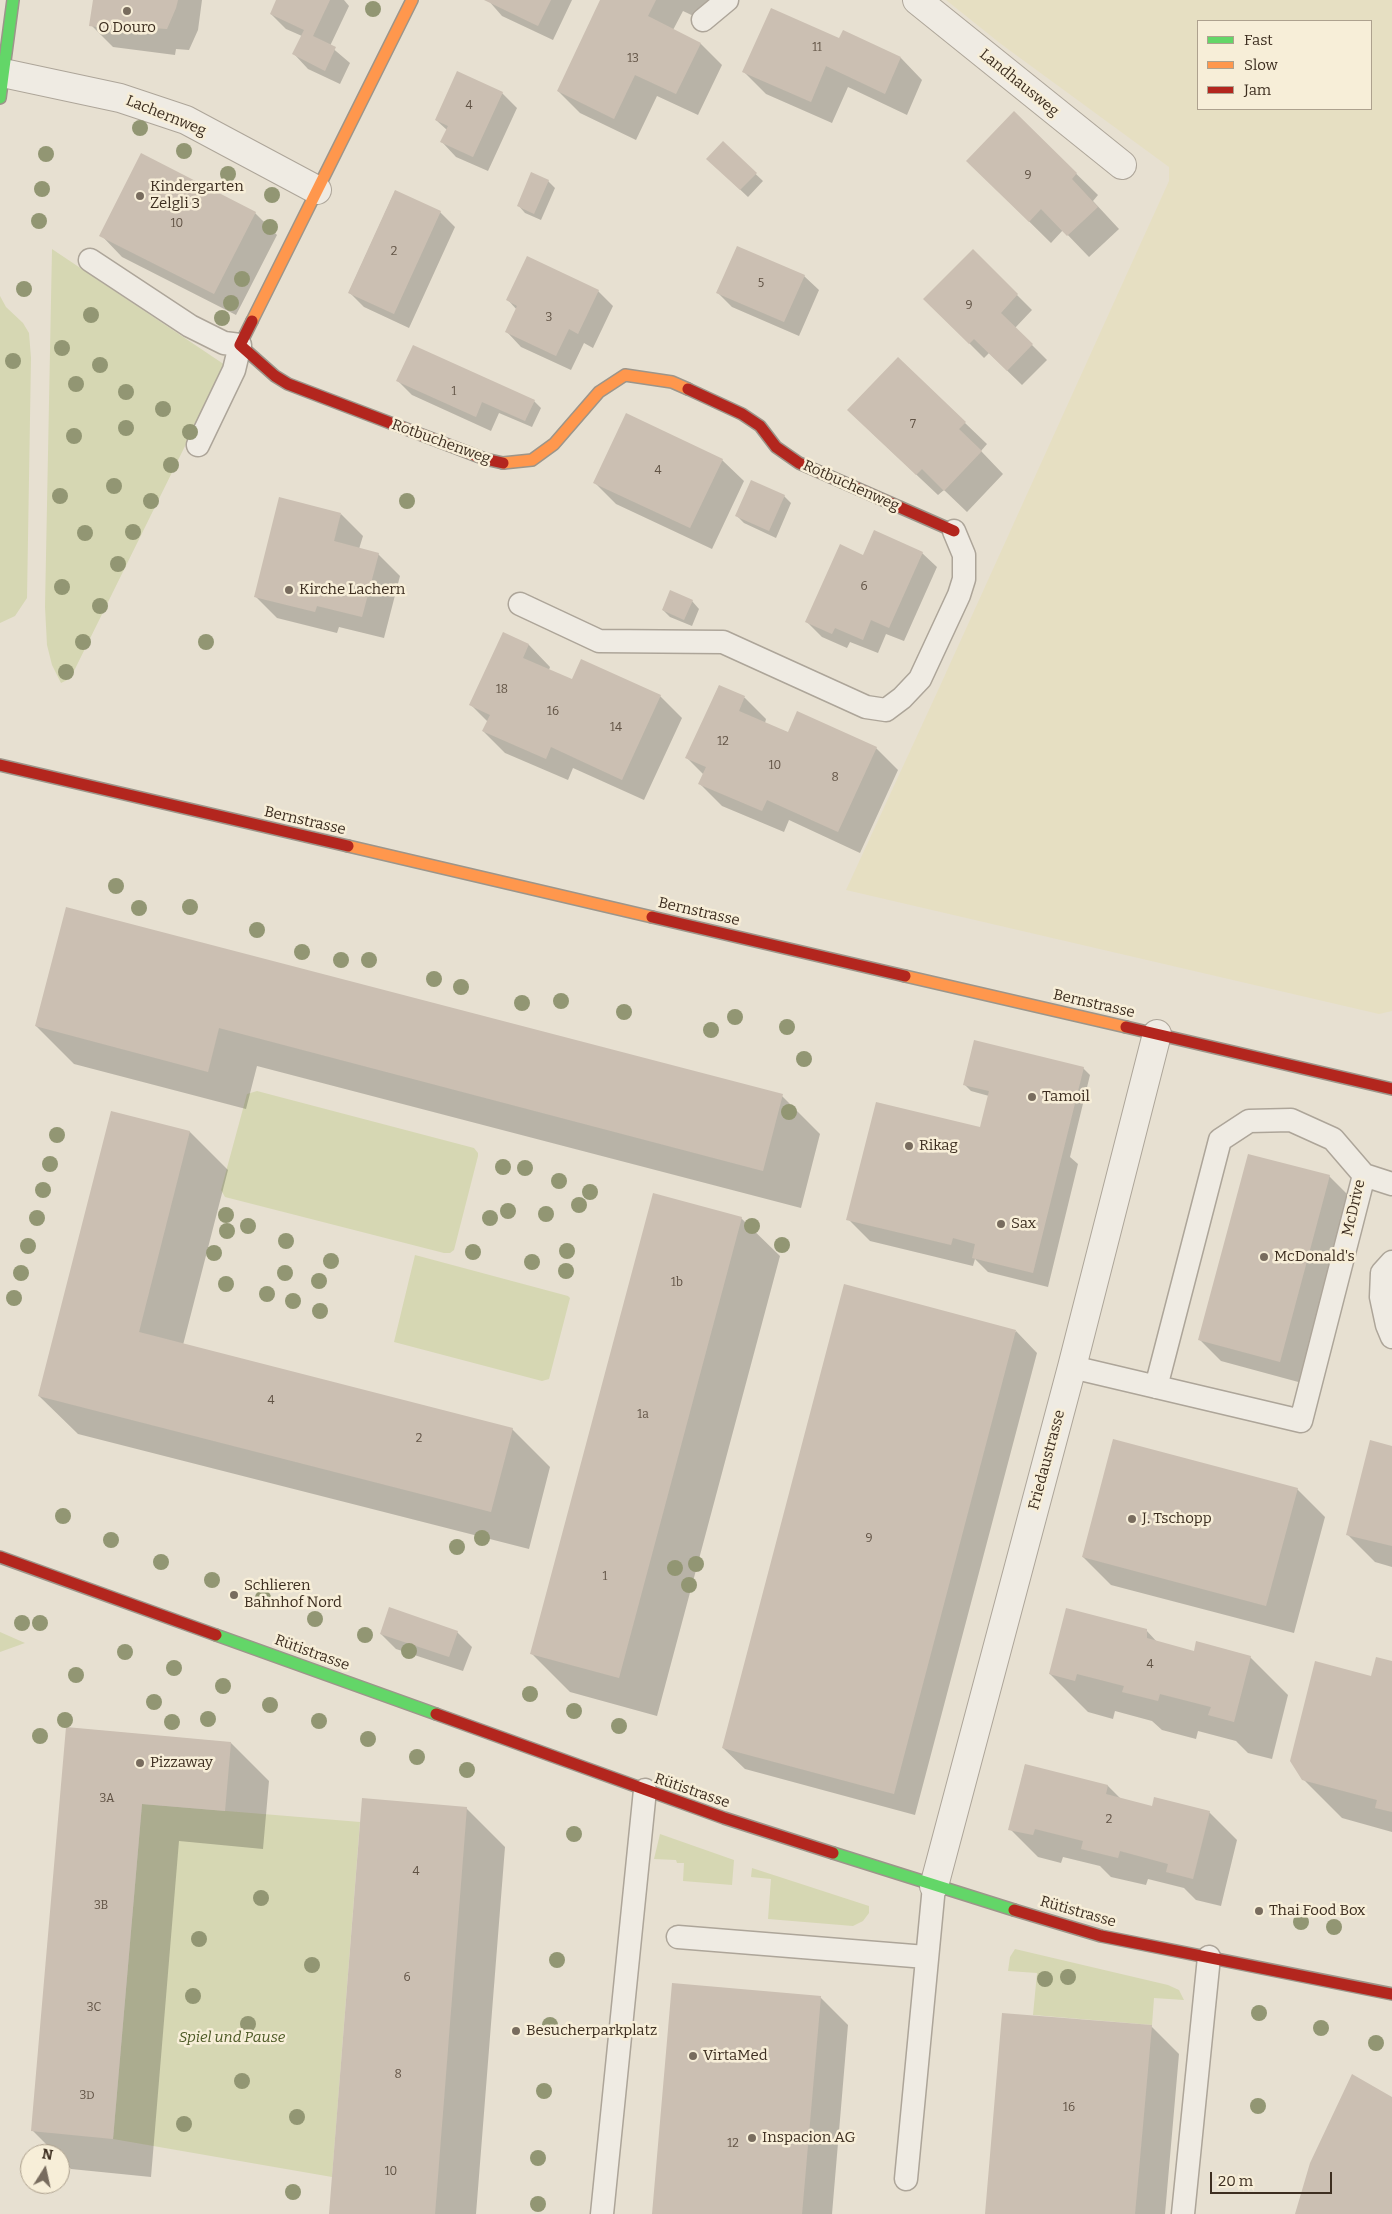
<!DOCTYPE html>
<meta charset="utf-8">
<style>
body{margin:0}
#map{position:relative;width:1392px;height:2214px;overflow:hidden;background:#e7e0d1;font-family:Bitter,serif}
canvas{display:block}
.legend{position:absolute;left:1197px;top:20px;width:175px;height:90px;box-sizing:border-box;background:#f7eed8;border:1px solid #ada18e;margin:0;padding:6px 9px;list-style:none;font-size:15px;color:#3d2e20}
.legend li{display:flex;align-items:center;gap:10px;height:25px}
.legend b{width:25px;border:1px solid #ada18e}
.north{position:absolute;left:20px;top:2144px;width:50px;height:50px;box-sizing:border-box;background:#f7eed8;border:1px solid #ada18e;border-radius:50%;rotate:10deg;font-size:14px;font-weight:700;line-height:20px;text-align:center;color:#3d2e20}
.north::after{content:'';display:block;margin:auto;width:18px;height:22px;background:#786c5e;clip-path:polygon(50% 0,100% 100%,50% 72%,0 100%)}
.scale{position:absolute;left:1210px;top:2172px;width:122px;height:22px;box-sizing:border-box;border:2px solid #3d2e20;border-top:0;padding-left:6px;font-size:15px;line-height:18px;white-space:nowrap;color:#3d2e20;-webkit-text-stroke:4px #f7eed8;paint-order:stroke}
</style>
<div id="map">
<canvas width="1392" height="2214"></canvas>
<ul class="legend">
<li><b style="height:6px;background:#63d668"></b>Fast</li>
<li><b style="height:6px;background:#ff974d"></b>Slow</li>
<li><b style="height:6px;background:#b3261e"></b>Jam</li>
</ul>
<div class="north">N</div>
<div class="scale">20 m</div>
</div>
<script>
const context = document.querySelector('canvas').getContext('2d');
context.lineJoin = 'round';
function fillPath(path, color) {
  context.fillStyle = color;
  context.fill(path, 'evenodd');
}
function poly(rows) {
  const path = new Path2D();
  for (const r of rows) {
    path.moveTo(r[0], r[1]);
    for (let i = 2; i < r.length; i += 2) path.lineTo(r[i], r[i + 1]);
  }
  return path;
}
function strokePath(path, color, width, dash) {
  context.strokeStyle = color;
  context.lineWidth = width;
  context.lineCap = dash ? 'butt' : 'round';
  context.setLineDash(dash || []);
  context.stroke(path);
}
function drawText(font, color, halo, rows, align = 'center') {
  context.font = font + ' Bitter,serif';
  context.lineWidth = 5;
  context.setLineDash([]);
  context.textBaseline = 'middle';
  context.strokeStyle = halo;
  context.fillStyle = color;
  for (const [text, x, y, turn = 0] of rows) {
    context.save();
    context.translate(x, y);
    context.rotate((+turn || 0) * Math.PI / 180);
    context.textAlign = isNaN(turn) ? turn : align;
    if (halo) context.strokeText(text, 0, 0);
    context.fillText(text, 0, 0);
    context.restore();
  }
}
fillPath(poly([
 [946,0,1392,0,1392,1011,1379,1014,846,890,940,686,1169,181,1169,167,1001,44],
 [1198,21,1371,21,1371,109,1198,109]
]), '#e6dfc2');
fillPath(poly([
 [52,249,225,365,73,673,67,680,61,683,52,665,47,645,45,607],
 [0,296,6,307,23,323,29,333,31,358,27,598,15,616,0,623],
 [257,1091,474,1148,478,1153,478,1156,454,1250,450,1253,444,1253,225,1197,221,1190,247,1094],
 [415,1255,568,1296,570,1298,549,1379,542,1381,394,1342],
 [0,1632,25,1643,0,1652],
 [142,1804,360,1822,332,2177,113,2139],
 [660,1834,734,1860,732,1885,683,1881,684,1863,677,1863,676,1860,654,1859],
 [752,1868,869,1906,869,1913,863,1921,853,1926,768,1919,771,1879,751,1877],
 [1015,1949,1168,1985,1179,1990,1184,2000,1154,1998,1152,2025,1033,2015,1037,1973,1008,1971,1010,1957]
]), '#d6d7b3');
fillPath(poly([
 [94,0,202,0,198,30,189,50,176,49,175,55,113,47,91,25],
 [278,0,344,0,349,6,330,46,350,63,340,84,308,69,294,54,302,36,286,29,271,14],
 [488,0,572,0,553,40,502,16],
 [602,0,712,0,702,20,683,11,673,30,701,44,722,65,698,115,657,96,636,140,580,113,558,91],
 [844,32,901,58,922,80,907,115,848,87,832,123,766,94,744,72,839,40],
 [502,93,517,108,488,171,456,157,442,142,447,130,436,120],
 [1014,113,1098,195,1093,201,1119,229,1089,257,1063,230,1051,243,989,182],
 [723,143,763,181,748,197,715,166],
 [548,181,555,188,541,220,525,213,518,205],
 [395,191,440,212,455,227,409,328,364,307,349,292],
 [255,213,277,235,236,315,122,257,101,235],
 [973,251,1032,310,1015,328,1047,360,1022,385,989,353,984,358,925,299],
 [804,276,819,290,799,336,732,307,718,293],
 [598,291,613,306,593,348,584,343,571,370,521,347,507,332,517,310,508,300],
 [398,381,534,401,541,408,532,427,499,413,491,431,412,395],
 [965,423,987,444,981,451,1003,474,967,512,944,490,938,495,871,432],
 [722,460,744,481,712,549,616,504,595,483],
 [784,496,791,503,776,538,744,523,737,516],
 [341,514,363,536,359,549,378,554,400,576,384,638,339,627,337,633,277,618,255,596],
 [922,553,937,567,904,641,886,634,878,653,850,642,847,648,822,637,807,622],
 [692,601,699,609,692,626,670,617,663,610],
 [503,634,529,645,550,667,549,670,573,681,660,696,682,718,644,800,573,768,568,780,505,753,483,731,488,722,471,705],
 [719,686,745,698,766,719,765,723,789,733,876,748,898,770,860,853,789,820,784,832,722,806,700,784,704,775,687,758],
 [67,909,782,1096,820,1134,801,1208,257,1066,246,1109,74,1064,36,1026],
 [1083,1068,1090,1075,1070,1157,1078,1164,1048,1287,988,1272,975,1259,973,1266,870,1241,848,1219,981,1129,989,1096,971,1091,964,1084],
 [112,1113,190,1132,228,1170,183,1345,512,1429,550,1467,529,1549,78,1434,39,1396],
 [1329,1176,1351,1198,1302,1383,1221,1361,1199,1339],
 [741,1218,780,1256,657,1716,570,1692,532,1654],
 [1016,1331,1037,1353,915,1815,745,1769,723,1748],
 [1392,1447,1392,1567,1375,1562,1347,1534],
 [1297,1489,1325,1517,1294,1633,1111,1585,1083,1557],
 [1146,1630,1158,1643,1195,1652,1250,1657,1288,1695,1272,1759,1248,1753,1236,1741,1198,1731,1196,1739,1162,1730,1152,1721,1115,1711,1113,1719,1088,1712,1050,1674],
 [457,1632,472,1647,463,1671,396,1649,381,1634],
 [1392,1662,1392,1832,1342,1818,1303,1779,1372,1677],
 [67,1729,231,1743,269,1781,263,1849,179,1841,151,2177,71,2169,60,2158,60,2154,56,2154,33,2131],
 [1025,1765,1108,1786,1121,1799,1153,1807,1209,1812,1237,1840,1221,1906,1196,1900,1184,1888,1148,1879,1146,1885,1111,1877,1100,1866,1063,1857,1061,1863,1038,1857,1010,1829],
 [466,1808,505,1847,476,2214,331,2214],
 [820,1997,848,2025,832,2214,653,2214],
 [1151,2026,1179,2054,1165,2214,987,2214]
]), '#0003');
fillPath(poly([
 [93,0,178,0,176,8,167,29,154,28,153,34,89,26],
 [276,0,330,0,313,36,336,47,325,71,292,54,304,30,270,14],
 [484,0,551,0,538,26],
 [600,0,656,0,648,16,701,43,676,94,635,75,614,119,557,91],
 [771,8,839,38,843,30,901,57,885,94,826,66,811,102,742,72],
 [457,71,503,92,473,157,440,142,448,126,435,120],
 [1014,111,1077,173,1072,179,1098,207,1067,236,1041,209,1029,222,966,161],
 [723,141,757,173,740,190,706,159],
 [141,153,256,212,214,294,99,236],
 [531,172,549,180,534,214,517,206],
 [395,190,441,211,394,314,348,293],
 [737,246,805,275,784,322,716,293],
 [973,249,1018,294,1001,313,1033,344,1007,371,974,339,969,344,923,299],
 [527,256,599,290,578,334,569,329,556,356,505,332,517,306,506,300],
 [413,345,535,400,525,421,482,402,476,417,396,381],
 [898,357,966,422,959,429,982,451,944,491,922,469,916,475,847,410],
 [626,413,723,459,690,528,593,483],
 [751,480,785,495,769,531,735,516],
 [279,497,341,513,334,541,379,553,362,617,317,606,315,612,254,597],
 [874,530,923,552,889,628,871,620,863,640,835,628,832,634,805,622,840,544,863,555],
 [670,590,693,600,684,620,662,610],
 [503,632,529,644,523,658,572,679,581,659,661,695,622,780,551,747,546,759,482,731,490,715,469,705],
 [719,685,745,696,739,711,788,732,797,711,877,747,838,832,767,800,762,811,698,784,706,767,685,758],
 [66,907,783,1094,763,1171,219,1028,208,1072,35,1026],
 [974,1040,1084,1067,1033,1273,972,1258,975,1244,953,1238,951,1245,846,1220,876,1102,980,1127,989,1091,963,1085],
 [111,1111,190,1131,139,1332,513,1428,491,1512,38,1396],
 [1248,1154,1330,1175,1280,1362,1198,1340],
 [653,1193,742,1217,619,1678,530,1654],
 [844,1284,1016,1330,894,1794,722,1748],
 [1113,1439,1298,1488,1266,1606,1082,1557],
 [1370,1440,1392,1446,1392,1546,1346,1535],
 [389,1607,458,1631,449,1657,380,1634],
 [1066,1608,1147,1629,1147,1638,1194,1651,1196,1641,1251,1656,1234,1722,1208,1715,1211,1707,1160,1694,1158,1701,1122,1692,1124,1686,1077,1674,1075,1681,1049,1674],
 [1376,1657,1392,1661,1392,1812,1375,1808,1377,1800,1302,1780,1290,1761,1315,1661,1371,1676],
 [66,1727,231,1742,225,1811,142,1804,113,2139,31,2131],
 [1025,1764,1108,1785,1106,1794,1152,1806,1154,1797,1210,1811,1193,1879,1166,1872,1168,1864,1120,1851,1118,1858,1081,1849,1083,1841,1035,1829,1033,1835,1008,1830],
 [362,1798,467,1807,435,2214,329,2214],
 [672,1983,821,1996,802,2214,652,2214],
 [1002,2013,1152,2025,1135,2214,985,2214],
 [1352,2074,1392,2097,1392,2214,1295,2214,1310,2163]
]), '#cbbfb2');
const lane = poly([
 [703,20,727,0],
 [90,260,190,326,224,343,240,345,234,370,198,445],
 [520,604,599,641,723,642,866,707,886,710,902,698,920,679,959,595,964,579,964,555,954,531],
 [1364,1175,1392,1184],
 [1392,1262,1382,1273,1381,1297,1387,1325,1392,1337],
 [1072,1367,1301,1421,1364,1175,1333,1139,1291,1120,1249,1121,1220,1140,1156,1387],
 [678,1937,926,1957],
 [906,2179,934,1886],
 [602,2214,645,1790],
 [1183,2214,1209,1957]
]);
const street = poly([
 [917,0,1122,165],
 [3,73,120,98,186,120,317,190],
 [934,1886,1072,1367,1157,1034]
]);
const fast = poly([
 [0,98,13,0],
 [216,1635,436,1714],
 [833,1853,1014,1910]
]);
const slow = poly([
 [252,321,412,0],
 [503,463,532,460,554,444,599,392,625,375,672,382,688,389],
 [348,846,652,917],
 [905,976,1126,1027]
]);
const jam = poly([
 [252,321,240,345,275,376,288,384,485,459,503,463],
 [688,389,742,414,760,426,776,447,799,463,954,531],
 [0,765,348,846],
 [652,917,905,976],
 [1126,1027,1392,1089],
 [0,1557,216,1635],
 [436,1714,724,1818,833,1853],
 [1014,1910,1101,1936,1392,1994]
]);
strokePath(lane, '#ada599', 25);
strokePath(street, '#ada599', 30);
strokePath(fast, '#9c958a', 14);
strokePath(slow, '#9c958a', 14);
strokePath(jam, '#9c958a', 14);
strokePath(lane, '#efebe3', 22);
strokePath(street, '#efebe3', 28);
strokePath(fast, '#63d668', 11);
strokePath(slow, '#ff974d', 11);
strokePath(jam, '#b3261e', 11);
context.fillStyle = '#929673';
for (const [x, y] of [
 [373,9],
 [140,128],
 [184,151],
 [46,154],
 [228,174],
 [42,189],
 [272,195],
 [39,221],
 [270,227],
 [242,279],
 [24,289],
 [231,303],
 [91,315],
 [222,318],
 [62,348],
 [13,361],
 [100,365],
 [76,384],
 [126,392],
 [163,409],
 [126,428],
 [190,432],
 [74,436],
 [171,465],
 [114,486],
 [60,496],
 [151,501],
 [407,501],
 [133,532],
 [85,533],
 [118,564],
 [62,587],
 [100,606],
 [83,642],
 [206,642],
 [66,672],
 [116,886],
 [190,907],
 [139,908],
 [257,930],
 [302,952],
 [341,960],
 [369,960],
 [434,979],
 [461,987],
 [561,1001],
 [522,1003],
 [624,1012],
 [735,1017],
 [787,1027],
 [711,1030],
 [804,1059],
 [789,1112],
 [57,1135],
 [50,1164],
 [503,1167],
 [525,1168],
 [559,1181],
 [43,1190],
 [590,1192],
 [579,1205],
 [508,1211],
 [546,1214],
 [226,1215],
 [37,1218],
 [490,1218],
 [248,1226],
 [752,1226],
 [227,1231],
 [286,1241],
 [782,1245],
 [28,1246],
 [567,1251],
 [473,1252],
 [214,1253],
 [331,1261],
 [532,1262],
 [566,1271],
 [21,1273],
 [285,1273],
 [319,1281],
 [226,1284],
 [267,1294],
 [14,1298],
 [293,1301],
 [320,1311],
 [63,1516],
 [482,1538],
 [111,1540],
 [457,1547],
 [161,1562],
 [696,1564],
 [675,1568],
 [212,1580],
 [689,1585],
 [263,1598],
 [315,1619],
 [22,1623],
 [40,1623],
 [365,1635],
 [409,1651],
 [125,1652],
 [174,1668],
 [76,1675],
 [223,1686],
 [530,1694],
 [154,1702],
 [270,1705],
 [574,1711],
 [208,1719],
 [65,1720],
 [319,1721],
 [172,1722],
 [619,1726],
 [40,1736],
 [368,1739],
 [417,1757],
 [467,1770],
 [574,1834],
 [261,1898],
 [1301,1922],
 [1334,1927],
 [199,1939],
 [557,1960],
 [312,1965],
 [1068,1977],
 [1045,1979],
 [193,1996],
 [1259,2013],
 [248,2024],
 [550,2025],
 [1321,2028],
 [1376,2043],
 [242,2081],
 [544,2091],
 [1258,2106],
 [297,2117],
 [184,2124],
 [538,2158],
 [293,2192],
 [538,2204]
]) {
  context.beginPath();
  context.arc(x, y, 8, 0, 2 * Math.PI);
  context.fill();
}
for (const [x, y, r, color] of [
 [127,11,5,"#786c5e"],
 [140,196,5,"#786c5e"],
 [289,590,5,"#786c5e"],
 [1032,1097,5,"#786c5e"],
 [909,1146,5,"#786c5e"],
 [1001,1224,5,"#786c5e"],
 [1264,1257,5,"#786c5e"],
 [1132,1519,5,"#786c5e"],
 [234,1595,5,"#786c5e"],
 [140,1763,5,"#786c5e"],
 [1259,1911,5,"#786c5e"],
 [516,2031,5,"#786c5e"],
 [693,2056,5,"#786c5e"],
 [752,2138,5,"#786c5e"]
]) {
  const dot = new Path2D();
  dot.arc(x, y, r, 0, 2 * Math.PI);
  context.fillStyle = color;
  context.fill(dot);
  strokePath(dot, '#f7eed8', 2);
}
drawText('12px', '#605244', null, [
 ["11",817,48],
 ["13",633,59],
 ["4",469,106],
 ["9",1028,176],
 ["10",177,224],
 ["2",394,252],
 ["5",761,284],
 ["9",969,306],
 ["3",549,318],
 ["1",454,392],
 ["7",913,425],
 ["4",658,471],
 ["6",864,587],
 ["18",502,690],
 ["16",553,712],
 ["14",616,728],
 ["12",723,742],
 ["10",775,766],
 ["8",835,778],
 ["1b",677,1283],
 ["4",271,1401],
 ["1a",643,1415],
 ["2",419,1439],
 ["9",869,1539],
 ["1",605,1577],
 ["4",1150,1665],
 ["3A",107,1799],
 ["2",1109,1820],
 ["4",416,1872],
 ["3B",101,1906],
 ["6",407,1978],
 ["3C",94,2008],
 ["8",398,2075],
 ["3D",87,2096],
 ["16",1069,2108],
 ["12",733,2144],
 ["10",391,2172]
]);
drawText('15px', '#3d2e20', '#f7eed8', [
 ["O Douro",127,28,"center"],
 ["Kindergarten",150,187],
 ["Zelgli 3",150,204],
 ["Kirche Lachern",299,590],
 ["Tamoil",1042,1097],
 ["Rikag",919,1146],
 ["Sax",1011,1224],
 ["McDonald's",1274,1257],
 ["J. Tschopp",1142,1519],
 ["Schlieren",244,1586],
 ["Bahnhof Nord",244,1603],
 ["Pizzaway",150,1763],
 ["Thai Food Box",1269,1911],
 ["Besucherparkplatz",526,2031],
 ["VirtaMed",703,2056],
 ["Inspacion AG",762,2138]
], 'left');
drawText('15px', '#3d2e20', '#f7eed8', [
 ["Landhausweg",1019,83,39],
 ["Lachernweg",166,116,22],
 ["Rotbuchenweg",441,442,20],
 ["Rotbuchenweg",851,486,24],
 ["Bernstrasse",305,821,13],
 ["Bernstrasse",699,912,13],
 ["Bernstrasse",1094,1004,13],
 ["McDrive",1354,1208,-77],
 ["Friedaustrasse",1047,1460,-75],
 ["Rütistrasse",312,1653,20],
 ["Rütistrasse",692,1791,19],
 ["Rütistrasse",1078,1912,16]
]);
drawText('italic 15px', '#4d5a26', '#f7eed8', [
 ["Spiel und Pause",232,2038]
]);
</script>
